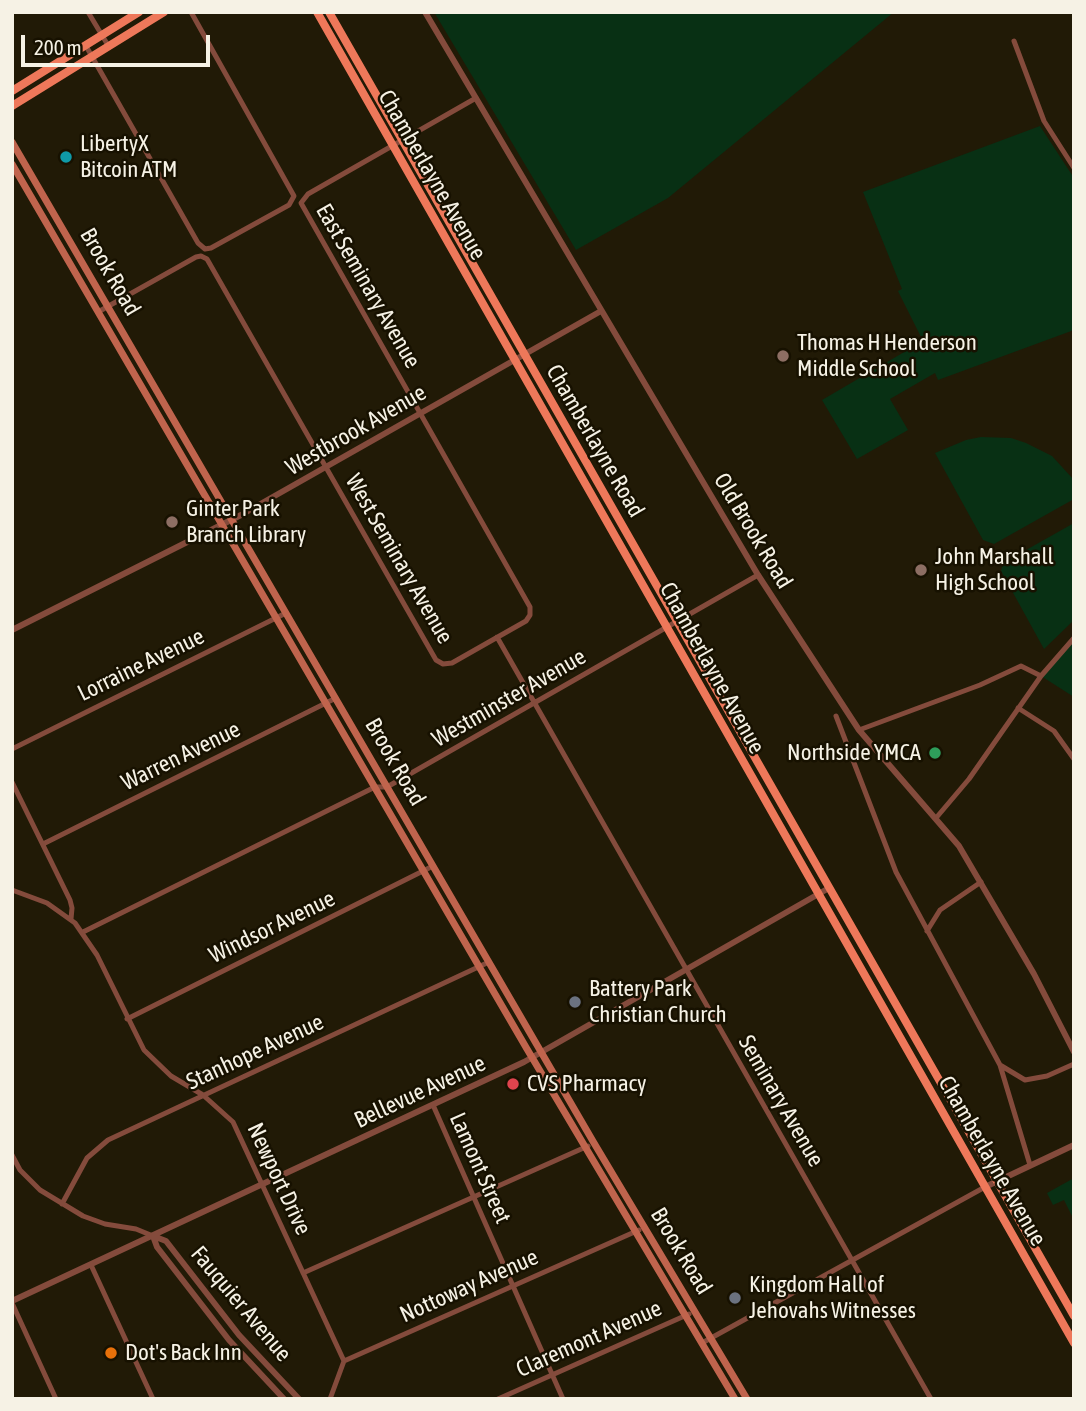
<!DOCTYPE html>
<style>
body{margin:0}
#map{position:relative;width:1086px;height:1411px;overflow:hidden;background:#211a06;font-family:"Asap Condensed",sans-serif}
canvas{display:block}
.frame{position:absolute;inset:0;border:14px solid #f6f2e5;pointer-events:none}
.scale{position:absolute;left:21px;top:35px;width:189px;height:32px;box-sizing:border-box;border:4px solid #f6f2e5;border-top:0;padding-left:9px;font-size:21px;line-height:24px;white-space:nowrap;color:#f6f2e5;-webkit-text-stroke:5px #171100;paint-order:stroke}
</style>
<div id="map">
<canvas width="1086" height="1411"></canvas>
<div class="frame"></div>
<div class="scale">200 m</div>
</div>
<script>
const context = document.querySelector('canvas').getContext('2d');
context.lineJoin = 'round';
function fillPath(path, color) {
  context.fillStyle = color;
  context.fill(path, 'evenodd');
}
function poly(rows) {
  const path = new Path2D();
  for (const r of rows) {
    path.moveTo(r[0], r[1]);
    for (let i = 2; i < r.length; i += 2) path.lineTo(r[i], r[i + 1]);
  }
  return path;
}
function strokePath(path, color, width, dash) {
  context.strokeStyle = color;
  context.lineWidth = width;
  context.lineCap = dash ? 'butt' : 'round';
  context.setLineDash(dash || []);
  context.stroke(path);
}
function drawText(font, color, halo, rows, align = 'center') {
  context.font = font + ' "Asap Condensed",sans-serif';
  context.lineWidth = 5;
  context.setLineDash([]);
  context.textBaseline = 'middle';
  context.strokeStyle = halo;
  context.fillStyle = color;
  for (const [text, x, y, turn = 0] of rows) {
    context.save();
    context.translate(x, y);
    context.rotate((+turn || 0) * Math.PI / 180);
    context.textAlign = isNaN(turn) ? turn : align;
    if (halo) context.strokeText(text, 0, 0);
    context.fillText(text, 0, 0);
    context.restore();
  }
}
fillPath(poly([
 [434,12,894,12,668,198,576,250],
 [1040,126,1074,178,1074,330,938,380,935,373,890,399,908,430,857,459,822,400,923,341,898,291,902,289,863,192],
 [981,437,1011,438,1026,443,1052,456,1074,480,1074,499,994,544,983,540,935,453,966,440],
 [1074,523,1074,620,1044,649,1001,571,1003,563],
 [1074,638,1074,697,1041,676],
 [1074,1178,1074,1220,1064,1200,1053,1205,1047,1193]
]), '#083014');
strokePath(poly([
 [88,12,109,47],
 [1014,41,1044,121,1074,168],
 [86,46,198,243,205,249,211,248,289,205,294,196,191,12],
 [98,312,196,257,201,256,207,259,436,660,443,664,452,663,496,638,526,621,530,615,530,607,301,203,308,194,476,98],
 [497,637,931,1399],
 [1018,708,1054,731,1074,759],
 [836,716,896,872,1000,1065,1025,1080,1047,1076,1074,1064],
 [859,730,980,685,1021,666,1041,676],
 [12,749,286,613],
 [12,782,70,900,72,908,71,919],
 [936,818,969,779,1041,676,1074,638],
 [43,844,336,698],
 [12,890,47,903,75,923,97,955,144,1050,171,1076,203,1095,233,1122,344,1361],
 [927,931,940,910,981,882],
 [83,932,375,787,387,787,758,575],
 [127,1019,433,866],
 [1000,1065,1030,1165],
 [433,1105,563,1399],
 [12,1155,20,1170,40,1190,83,1216,105,1224,136,1229,153,1236],
 [62,1204,87,1158,108,1140,489,962],
 [91,1265,153,1399],
 [303,1273,588,1146],
 [12,1303,56,1399],
 [702,1343,985,1187],
 [330,1399,344,1361,639,1230],
 [498,1399,689,1314]
]), '#844b3c', 5);
strokePath(poly([
 [425,12,758,575,859,730,959,846,1034,974,1074,1052],
 [12,630,241,515,601,311],
 [985,1187,1074,1145],
 [153,1236,166,1241,239,1335,299,1399],
 [153,1236,157,1247,229,1340,284,1399],
 [12,1301,524,1062,829,888]
]), '#844b3c', 6);
strokePath(poly([
 [12,142,594,1143,747,1399],
 [12,164,527,1049,735,1399]
]), '#c0644d', 7);
strokePath(poly([
 [317,12,1074,1343],
 [329,12,1074,1316],
 [12,91,139,12],
 [12,106,164,12]
]), '#ee785a', 8);
for (const [x, y, r, color] of [
 [66,157,7,"#0f9aa8"],
 [783,356,7,"#8d6e63"],
 [172,522,7,"#8d6e63"],
 [921,570,7,"#8d6e63"],
 [935,753,7,"#2e9e5b"],
 [575,1002,7,"#6b7280"],
 [513,1084,7,"#e0444e"],
 [735,1298,7,"#6b7280"],
 [111,1353,7,"#e8710a"]
]) {
  const dot = new Path2D();
  dot.arc(x, y, r, 0, 2 * Math.PI);
  context.fillStyle = color;
  context.fill(dot);
  strokePath(dot, '#171100', 2.5);
}
drawText('23px', '#f6f2e5', '#171100', [
 ["LibertyX",80,144],
 ["Bitcoin ATM",80,170],
 ["Thomas H Henderson",797,343],
 ["Middle School",797,369],
 ["Ginter Park",186,509],
 ["Branch Library",186,535],
 ["John Marshall",935,557],
 ["High School",935,583],
 ["Northside YMCA",921,753,"right"],
 ["Battery Park",589,989],
 ["Christian Church",589,1015],
 ["CVS Pharmacy",527,1084],
 ["Kingdom Hall of",749,1285],
 ["Jehovahs Witnesses",749,1311],
 ["Dot's Back Inn",125,1353]
], 'left');
drawText('23px', '#f6f2e5', '#171100', [
 ["Chamberlayne Avenue",432,175,60],
 ["Brook Road",110,272,60],
 ["East Seminary Avenue",368,286,60],
 ["Westbrook Avenue",356,430,-30],
 ["Chamberlayne Road",595,441,60],
 ["Old Brook Road",753,531,59],
 ["West Seminary Avenue",399,559,60],
 ["Lorraine Avenue",141,665,-26],
 ["Chamberlayne Avenue",712,668,61],
 ["Westminster Avenue",509,698,-30],
 ["Warren Avenue",181,756,-26],
 ["Brook Road",395,762,60],
 ["Windsor Avenue",272,927,-26],
 ["Stanhope Avenue",255,1052,-25],
 ["Bellevue Avenue",420,1092,-25],
 ["Seminary Avenue",781,1101,60],
 ["Chamberlayne Avenue",992,1161,60],
 ["Lamont Street",480,1168,66],
 ["Newport Drive",279,1179,65],
 ["Brook Road",681,1251,59],
 ["Nottoway Avenue",469,1286,-24],
 ["Fauquier Avenue",241,1304,50],
 ["Claremont Avenue",589,1339,-24]
]);
</script>
